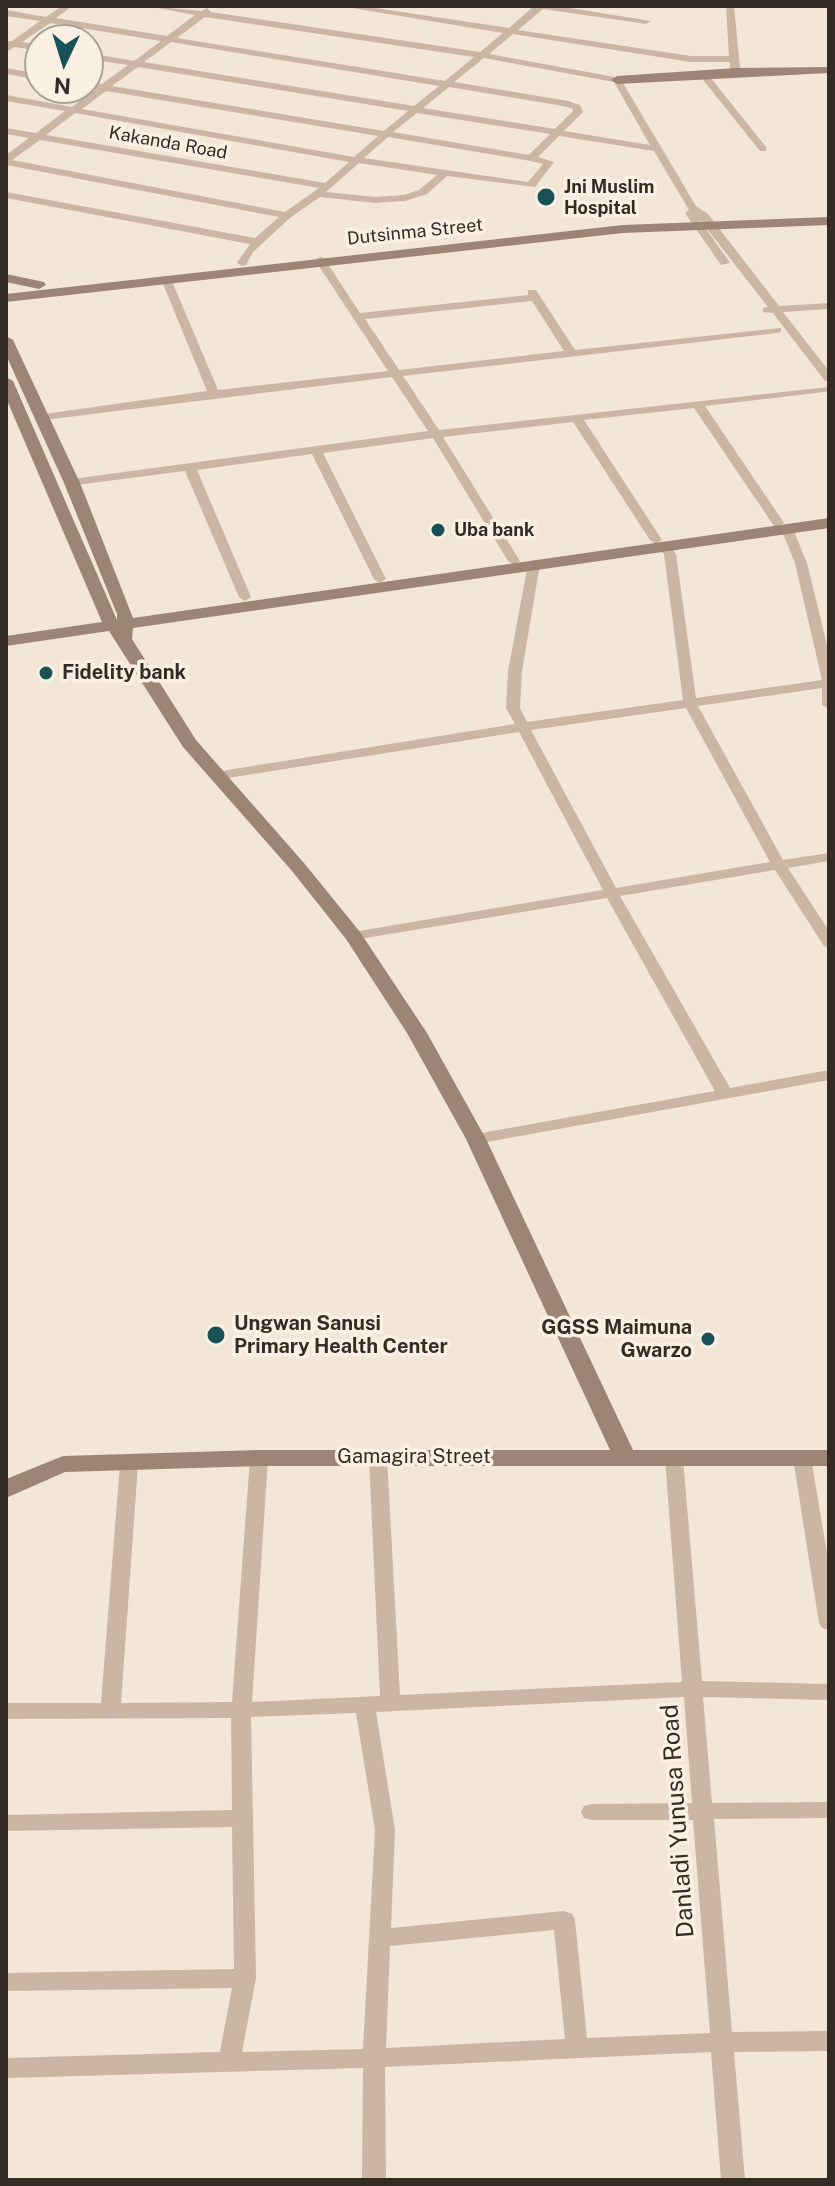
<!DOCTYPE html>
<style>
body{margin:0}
#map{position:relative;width:835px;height:2186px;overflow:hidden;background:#f2e6d7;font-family:"Public Sans",sans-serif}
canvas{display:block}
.frame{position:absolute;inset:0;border:8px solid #342b25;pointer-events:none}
.north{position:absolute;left:24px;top:24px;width:80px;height:80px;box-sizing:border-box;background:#f9f0e3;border:2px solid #aaa197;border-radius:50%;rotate:184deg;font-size:22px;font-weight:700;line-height:32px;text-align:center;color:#342b25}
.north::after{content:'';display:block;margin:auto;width:28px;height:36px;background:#1a5157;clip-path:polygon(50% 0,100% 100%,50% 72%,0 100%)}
</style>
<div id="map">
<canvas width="835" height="2186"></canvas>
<div class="frame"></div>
<div class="north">N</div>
</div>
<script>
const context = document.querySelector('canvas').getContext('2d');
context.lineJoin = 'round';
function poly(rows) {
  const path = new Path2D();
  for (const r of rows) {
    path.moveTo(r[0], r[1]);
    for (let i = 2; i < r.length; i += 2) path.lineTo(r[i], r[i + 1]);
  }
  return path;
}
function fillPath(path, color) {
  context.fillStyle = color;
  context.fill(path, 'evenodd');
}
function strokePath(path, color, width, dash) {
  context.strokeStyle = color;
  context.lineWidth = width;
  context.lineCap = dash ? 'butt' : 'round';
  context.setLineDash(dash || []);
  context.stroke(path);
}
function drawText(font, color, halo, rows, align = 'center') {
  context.font = font + ' "Public Sans",sans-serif';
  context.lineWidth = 7;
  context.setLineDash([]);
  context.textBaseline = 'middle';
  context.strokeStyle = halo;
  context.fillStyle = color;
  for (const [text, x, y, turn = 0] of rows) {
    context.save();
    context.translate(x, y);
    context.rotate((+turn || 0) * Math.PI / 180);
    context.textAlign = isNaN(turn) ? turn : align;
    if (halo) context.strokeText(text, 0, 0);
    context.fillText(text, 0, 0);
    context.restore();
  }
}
fillPath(poly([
 [62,6,72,6,56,18,167,36,195,15,147,6,202,11,207,8,211,12,480,52,503,33,340,6,362,6,509,28,534,6,557,6,651,21,646,24,543,9,518,30,691,56,729,56,726,6,734,6,740,68,735,71,730,68,730,62,691,62,513,34,489,54,620,78,696,206,708,214,779,306,829,303,829,309,783,312,829,371,829,382,825,381,773,313,763,312,763,308,768,307,697,216,730,263,721,265,685,213,689,210,654,151,559,136,538,157,554,162,535,187,447,176,427,194,405,201,375,203,320,197,291,217,253,252,246,265,242,266,237,263,250,244,6,198,6,192,255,238,279,217,6,165,6,155,29,138,6,134,6,128,36,133,65,111,6,101,6,95,72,107,96,89,88,88,88,82,102,84,128,65,88,59,88,53,134,61,161,41,50,23,22,42,40,45,40,51,15,47,6,52,7,41,12,41,40,21,6,16,6,10,46,17,62,6],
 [205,17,474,57,445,81,177,38,205,17],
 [171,42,439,86,414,106,144,62,171,42],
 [484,58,614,82,650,145,564,131,583,112,580,105,568,101,454,82,484,58],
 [138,67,408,111,384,131,112,86,138,67],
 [449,87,563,106,573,109,573,111,555,129,423,108,449,87],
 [106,91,378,136,354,157,82,109,106,91],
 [75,113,349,162,325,183,46,135,75,113],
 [417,113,550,134,529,155,393,132,417,113],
 [388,137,531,161,543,164,528,182,364,158,388,137],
 [40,140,319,188,285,212,12,160,40,140],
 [359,163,437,175,419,190,404,195,375,197,326,192,359,163],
 [6,68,40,74,40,80,6,74,6,68],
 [700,72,706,72,766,147,766,151,760,151,700,76,700,72],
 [320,257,324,258,360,313,528,295,528,290,536,290,575,350,781,328,781,332,777,333,403,376,439,430,828,387,828,391,824,392,705,406,784,523,778,527,774,526,694,408,584,420,662,540,656,544,650,540,573,422,443,437,520,561,514,565,508,561,433,438,323,453,386,579,380,583,374,579,312,454,197,470,251,597,245,601,239,597,185,471,68,486,66,483,72,479,428,431,392,377,44,420,38,417,44,414,207,391,161,279,166,276,171,279,218,390,388,371,315,260,320,257],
 [532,301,564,351,399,370,365,319,532,301],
 [787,525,793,529,807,563,829,653,829,709,822,705,822,688,698,706,783,860,829,853,829,861,788,868,829,931,829,948,824,946,775,870,620,896,730,1088,829,1070,829,1080,476,1144,470,1143,468,1139,476,1134,715,1091,607,898,353,940,346,936,353,932,603,890,519,732,215,780,208,776,215,772,515,724,506,708,508,671,528,564,534,560,540,564,522,671,520,708,527,722,683,700,664,554,658,546,664,542,668,543,676,554,696,698,822,680,795,563,781,529,787,525],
 [686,708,770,862,616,888,531,730,686,708],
 [259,1451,265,1453,268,1458,252,1702,380,1696,369,1458,372,1453,378,1451,384,1453,387,1458,400,1695,682,1682,665,1459,667,1454,674,1452,681,1454,683,1459,702,1681,829,1684,829,1700,703,1697,712,1803,829,1802,829,1818,714,1819,732,2032,829,2031,829,2051,734,2052,745,2180,721,2180,711,2052,385,2067,386,2180,362,2180,363,2068,6,2078,6,2058,220,2052,232,1988,6,1991,6,1973,234,1969,232,1827,6,1831,6,1815,232,1810,231,1718,6,1719,6,1703,101,1703,120,1464,122,1459,129,1457,136,1459,138,1464,121,1703,232,1702,250,1458,253,1453,259,1451],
 [684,1697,692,1803,591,1804,584,1806,581,1812,584,1818,591,1820,693,1820,710,2033,587,2038,575,1920,572,1914,564,1911,391,1928,395,1830,376,1712,684,1697],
 [356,1713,375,1830,363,2049,242,2052,256,1978,251,1717,356,1713],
 [554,1930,565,2039,386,2048,390,1946,554,1930],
 [802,1451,808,1453,811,1458,829,1565,829,1630,822,1628,819,1623,793,1458,796,1453,802,1451]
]), '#cab6a3');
fillPath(poly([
 [829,67,829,73,617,84,611,80,617,76,736,68,829,67],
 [829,217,829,225,623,233,6,302,6,294,623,225,829,217],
 [6,274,44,282,46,285,39,289,6,282,6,274],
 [6,336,13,340,80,483,133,618,829,518,829,528,133,628,132,639,196,740,304,863,360,932,427,1033,486,1139,633,1450,829,1450,829,1466,259,1466,65,1472,6,1498,6,1479,63,1456,259,1450,610,1450,466,1139,407,1033,346,939,292,871,183,747,109,631,6,646,6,636,102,622,6,398,6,377,13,381,117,620,117,614,64,483,6,355,6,336]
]), '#9d8575');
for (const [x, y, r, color] of [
 [546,197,10,"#1a5157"],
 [438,530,8,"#1a5157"],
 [46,673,8,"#1a5157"],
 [216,1335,10,"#1a5157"],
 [708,1339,8,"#1a5157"]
]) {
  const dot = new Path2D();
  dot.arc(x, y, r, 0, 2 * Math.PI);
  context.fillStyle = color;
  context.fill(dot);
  strokePath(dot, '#f9f0e3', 3);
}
drawText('18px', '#342b25', '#f9f0e3', [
 ["Kakanda Road",168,143,10],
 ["Dutsinma Street",415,232,-6]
]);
drawText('bold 18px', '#342b25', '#f9f0e3', [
 ["Jni Muslim",564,187],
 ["Hospital",564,208],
 ["Uba bank",454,530]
], 'left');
drawText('bold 20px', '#342b25', '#f9f0e3', [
 ["Fidelity bank",62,673],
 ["Ungwan Sanusi",234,1324],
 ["Primary Health Center",234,1347],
 ["GGSS Maimuna",692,1328,"right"],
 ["Gwarzo",692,1351,"right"]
], 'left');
drawText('20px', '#342b25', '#f9f0e3', [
 ["Gamagira Street",414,1457]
]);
drawText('24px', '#342b25', '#f9f0e3', [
 ["Danladi Yunusa Road",678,1821,-94]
]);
</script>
